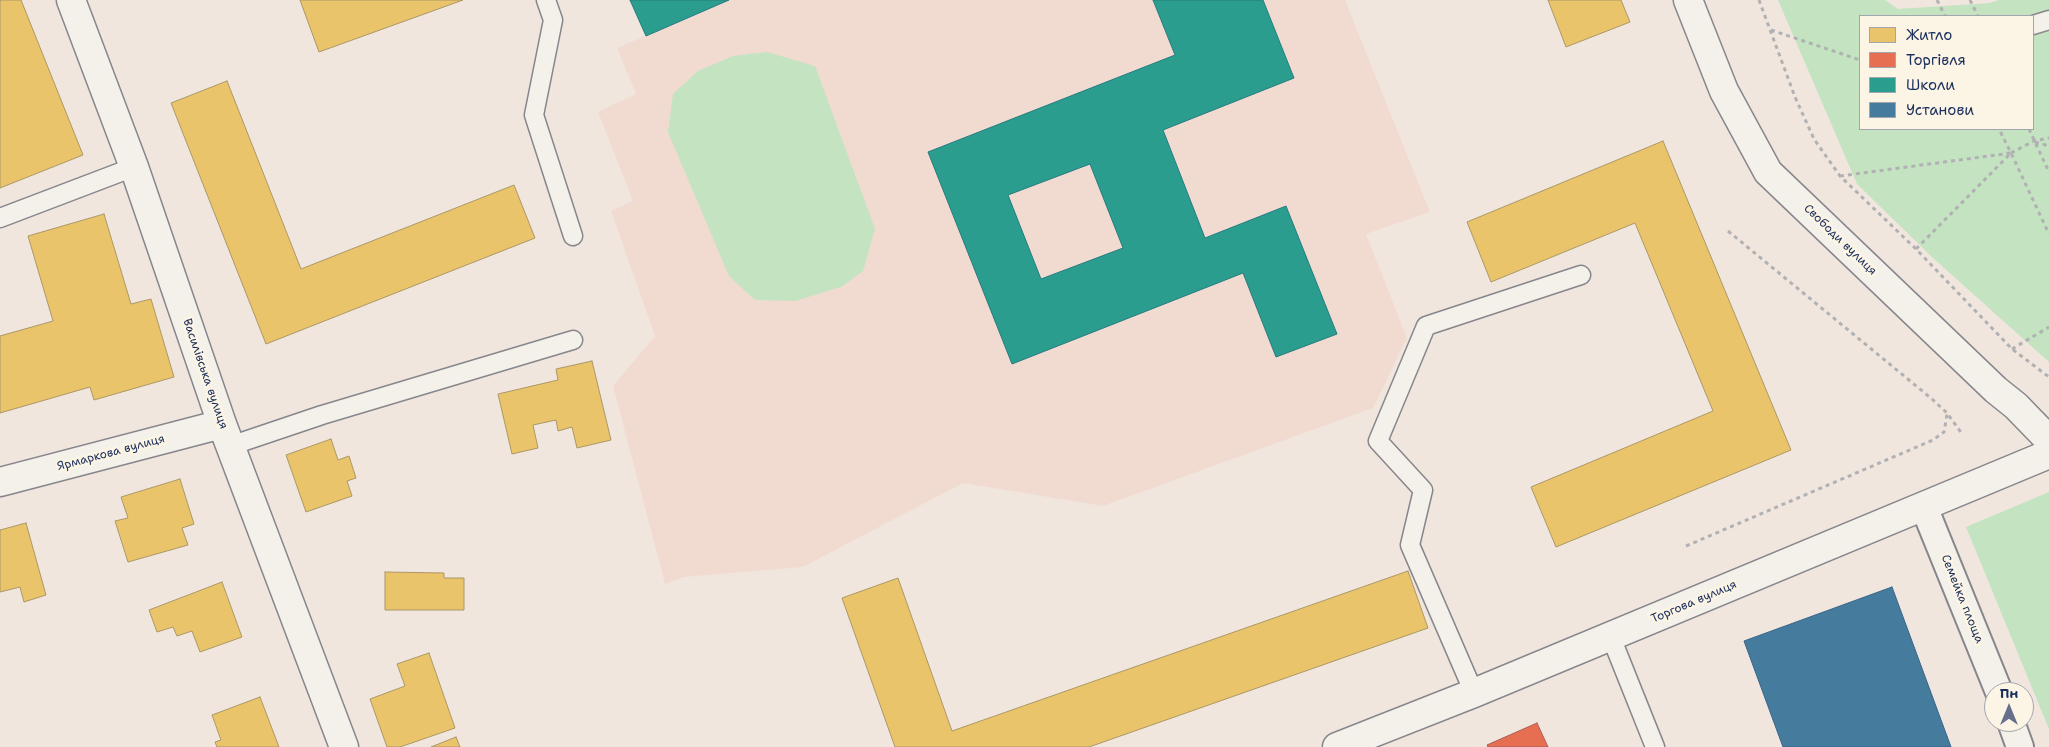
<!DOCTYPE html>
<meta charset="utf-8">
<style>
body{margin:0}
#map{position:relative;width:2049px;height:747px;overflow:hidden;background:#f0e6de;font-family:"Shantell Sans",sans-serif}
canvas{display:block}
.legend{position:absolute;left:1859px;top:15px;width:175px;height:115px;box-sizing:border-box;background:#fcf5e5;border:1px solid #a2a6af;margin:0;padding:6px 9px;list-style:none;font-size:15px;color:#1b2f5e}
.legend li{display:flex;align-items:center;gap:10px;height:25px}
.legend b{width:25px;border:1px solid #a2a6af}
.north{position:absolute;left:1984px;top:682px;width:50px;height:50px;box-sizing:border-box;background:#fcf5e5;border:1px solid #a2a6af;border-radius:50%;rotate:0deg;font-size:14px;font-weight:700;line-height:20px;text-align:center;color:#1b2f5e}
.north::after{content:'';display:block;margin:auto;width:18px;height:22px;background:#666f8b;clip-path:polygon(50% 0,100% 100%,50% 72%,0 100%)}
</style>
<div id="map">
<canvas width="2049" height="747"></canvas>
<ul class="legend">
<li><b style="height:14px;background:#e9c46a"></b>Житло</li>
<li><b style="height:14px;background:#e76f51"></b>Торгівля</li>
<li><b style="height:14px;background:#2a9d8f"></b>Школи</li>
<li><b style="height:14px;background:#457b9d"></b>Установи</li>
</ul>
<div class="north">Пн</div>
</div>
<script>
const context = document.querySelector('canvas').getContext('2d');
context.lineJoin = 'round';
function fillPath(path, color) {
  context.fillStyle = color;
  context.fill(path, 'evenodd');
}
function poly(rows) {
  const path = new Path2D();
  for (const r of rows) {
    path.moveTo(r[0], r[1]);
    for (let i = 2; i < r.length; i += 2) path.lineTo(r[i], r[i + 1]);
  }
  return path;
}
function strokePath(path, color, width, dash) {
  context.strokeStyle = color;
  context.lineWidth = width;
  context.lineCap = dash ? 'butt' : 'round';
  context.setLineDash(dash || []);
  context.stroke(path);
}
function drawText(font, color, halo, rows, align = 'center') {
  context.font = font + ' "Shantell Sans",sans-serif';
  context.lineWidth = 5;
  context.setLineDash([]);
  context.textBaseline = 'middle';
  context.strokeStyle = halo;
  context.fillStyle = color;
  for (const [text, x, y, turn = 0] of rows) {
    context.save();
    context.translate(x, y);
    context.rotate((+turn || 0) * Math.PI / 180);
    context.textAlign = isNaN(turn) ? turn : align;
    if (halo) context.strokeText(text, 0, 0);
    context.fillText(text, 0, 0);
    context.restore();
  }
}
fillPath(poly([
 [729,0,1345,0,1430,212,1366,234,1407,338,1373,408,1103,506,963,483,803,567,684,577,665,584,613,386,655,336,611,211,633,201,598,112,636,94,617,48]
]), '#f1dbd1');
fillPath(poly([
 [1778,0,1885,0,1898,9,1990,3,1999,0,2049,0,2049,362,1933,258,1857,184],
 [1860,16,2033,16,2033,129,1860,129],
 [767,52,815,66,875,229,863,271,841,287,795,301,755,300,729,276,668,132,673,94,698,71,733,56],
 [2049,492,2049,729,1966,527]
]), '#c3e3c1');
const homes = poly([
 [0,0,21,0,83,155,0,188,0,0],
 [300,0,463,0,319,52,300,0],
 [1548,0,1621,0,1630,22,1566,47,1548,0],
 [227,81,301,269,514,185,535,238,266,344,171,103,227,81],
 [1663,141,1791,450,1556,547,1531,487,1713,411,1635,223,1491,282,1467,222,1663,141],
 [104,214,131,304,151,299,174,377,94,400,90,387,0,413,0,336,53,321,28,236,104,214],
 [592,361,611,440,577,448,572,427,558,431,556,420,533,425,538,448,512,454,498,394,558,380,556,369,592,361],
 [331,439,338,460,349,456,356,478,347,481,352,496,306,512,286,455,331,439],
 [180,479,194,524,182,528,188,545,128,562,115,521,128,518,121,497,180,479],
 [26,523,46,595,24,602,20,587,0,592,0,530,26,523],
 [1408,571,1428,628,1089,747,895,747,842,598,898,578,952,731,1408,571],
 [385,572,444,573,444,578,464,578,464,610,385,610,385,572],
 [222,582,242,637,200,652,192,631,177,636,173,627,157,632,149,610,222,582],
 [429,653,455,728,400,747,387,747,370,699,405,686,397,664,429,653],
 [260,697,279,747,217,747,215,742,221,740,212,715,260,697],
 [456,737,460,747,431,747,456,737]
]);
fillPath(homes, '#e9c46a');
strokePath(homes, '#ab9766', 1);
const shops = poly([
 [1537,723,1548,747,1488,747,1487,745,1537,723]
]);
fillPath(shops, '#e76f51');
strokePath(shops, '#aa5c55', 1);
const schools = poly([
 [630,0,729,0,646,36,630,0],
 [1153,0,1263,0,1294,78,1163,130,1205,238,1286,206,1337,334,1276,357,1243,273,1012,364,928,152,1175,55,1153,0],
 [1090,164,1123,248,1041,279,1008,195,1090,164]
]);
fillPath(schools, '#2a9d8f');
strokePath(schools, '#267c80', 1);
const public = poly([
 [1892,587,1951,747,1783,747,1744,641,1892,587]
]);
fillPath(public, '#457b9d');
strokePath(public, '#38648a', 1);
const service = poly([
 [546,0,553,20,534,115,573,236],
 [2033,25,2049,20],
 [0,218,134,167],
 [230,446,322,415,573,340],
 [1611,637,1655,747],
 [1474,693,1410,545,1423,490,1378,441,1426,326,1581,275]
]);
const pedestrian = poly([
 [1924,507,1999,692],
 [2011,722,2020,747]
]);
const minor = poly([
 [71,0,134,167,222,424,344,747],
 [0,482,222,424]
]);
const tertiary = poly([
 [1688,0,1724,91,1768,172,1996,390,2016,406,2049,440],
 [1337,747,1474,693,2049,454]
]);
strokePath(service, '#87868c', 21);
strokePath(pedestrian, '#87868c', 30);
strokePath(minor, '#87868c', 31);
strokePath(tertiary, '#87868c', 31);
strokePath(poly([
 [1759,0,1795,97,1814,139,1840,176,1916,249,2012,349,2049,377],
 [1937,0,1945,16],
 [1970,0,1978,16],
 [1771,30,1860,60],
 [2029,129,2049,172],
 [2035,142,2049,146],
 [2011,153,2034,141,2049,138],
 [1840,176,2011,153,1999,129],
 [1728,231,1932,399,1947,413,1963,435],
 [1916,249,2011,153,2049,234],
 [2012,349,2049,327],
 [1686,546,1933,440,1944,432,1947,414]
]), '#b1b1b3', 3, [4, 4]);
strokePath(service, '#f4f0ea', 18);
strokePath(pedestrian, '#f4f0ea', 26);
strokePath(minor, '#f4f0ea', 28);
strokePath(tertiary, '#f4f0ea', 28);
drawText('12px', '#1b2f5e', '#fcf5e5', [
 ["Свободи вулиця",1840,240,44],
 ["Василівська вулиця",205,374,71],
 ["Ярмаркова вулиця",111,453,-15],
 ["Семейка площа",1962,599,68],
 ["Торгова вулиця",1694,602,-23]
]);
</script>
